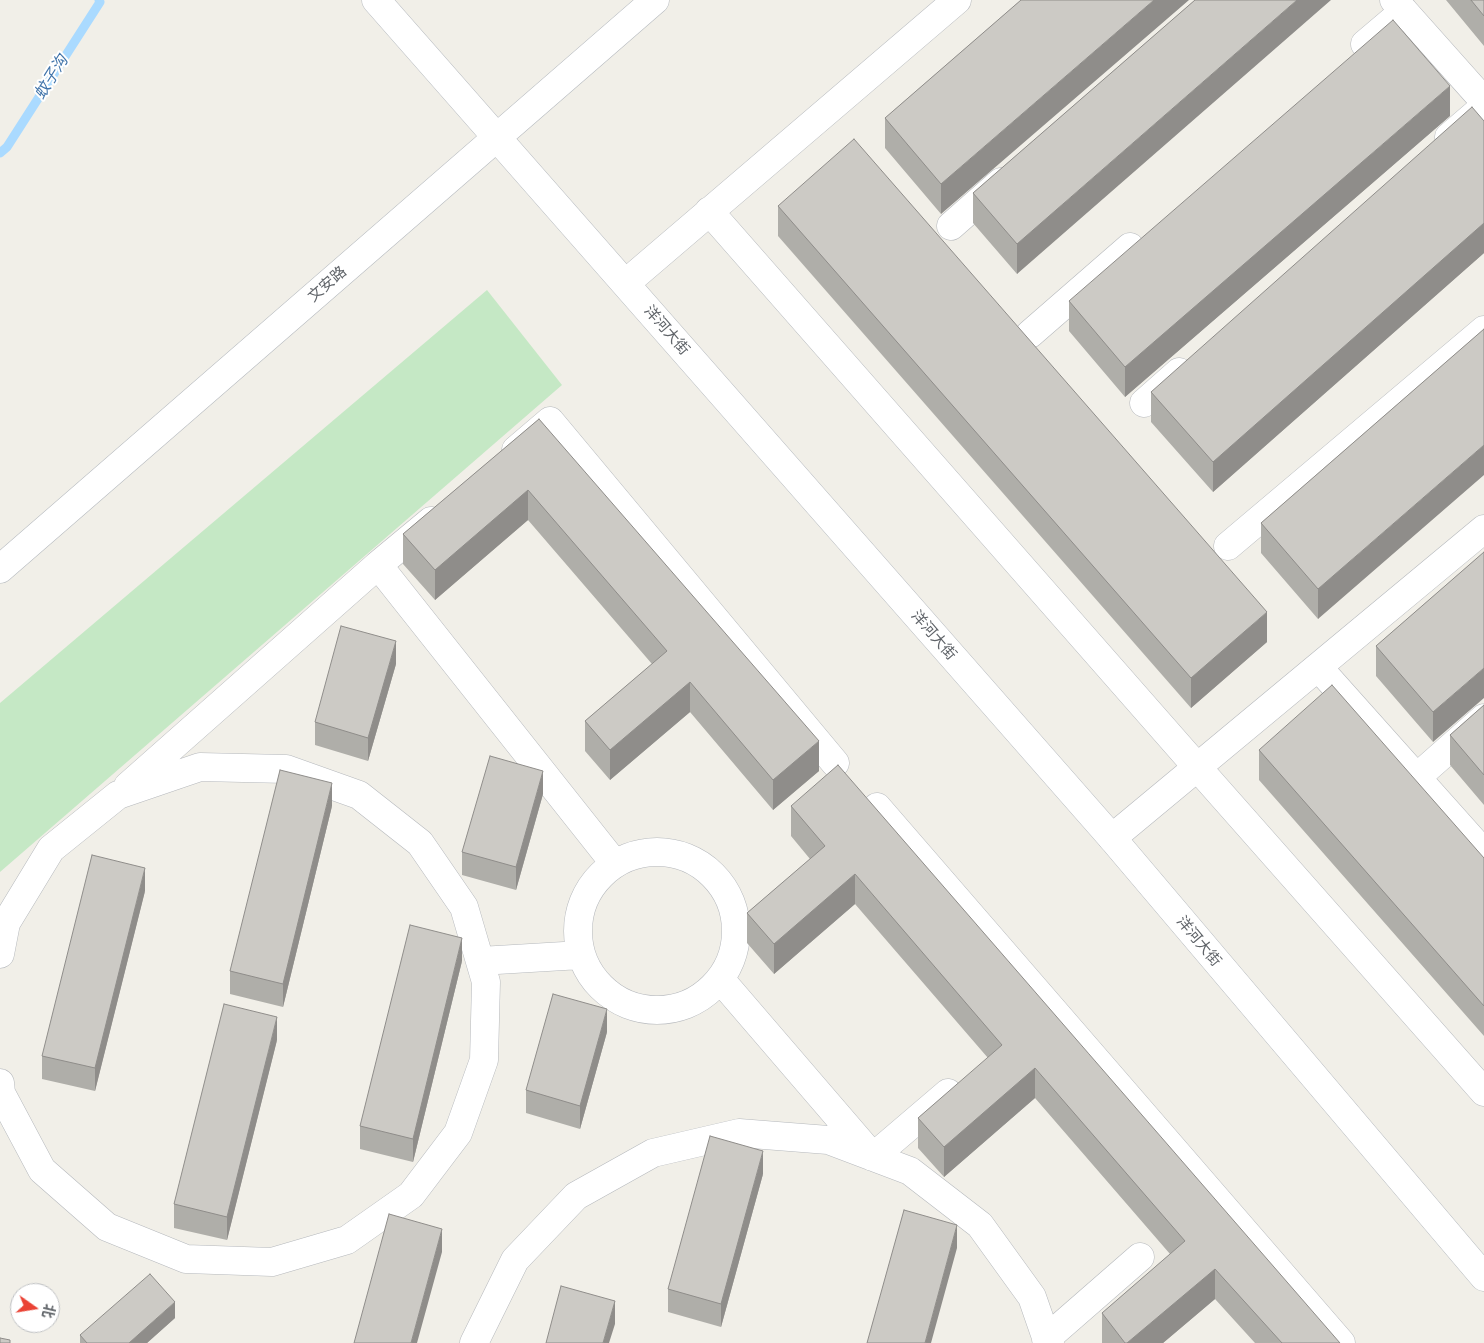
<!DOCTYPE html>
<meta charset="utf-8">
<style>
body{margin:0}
#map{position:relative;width:1484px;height:1343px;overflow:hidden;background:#f1efe8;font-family:Barlow,"Noto Sans SC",sans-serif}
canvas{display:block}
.north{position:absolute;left:10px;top:1283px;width:50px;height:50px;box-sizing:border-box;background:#fff;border:1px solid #bfc1c3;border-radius:50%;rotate:103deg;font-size:14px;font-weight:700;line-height:20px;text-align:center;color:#5f6368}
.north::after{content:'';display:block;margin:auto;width:18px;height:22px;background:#ea4335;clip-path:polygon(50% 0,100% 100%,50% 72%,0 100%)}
</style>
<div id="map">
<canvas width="1484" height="1343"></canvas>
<div class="north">北</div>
</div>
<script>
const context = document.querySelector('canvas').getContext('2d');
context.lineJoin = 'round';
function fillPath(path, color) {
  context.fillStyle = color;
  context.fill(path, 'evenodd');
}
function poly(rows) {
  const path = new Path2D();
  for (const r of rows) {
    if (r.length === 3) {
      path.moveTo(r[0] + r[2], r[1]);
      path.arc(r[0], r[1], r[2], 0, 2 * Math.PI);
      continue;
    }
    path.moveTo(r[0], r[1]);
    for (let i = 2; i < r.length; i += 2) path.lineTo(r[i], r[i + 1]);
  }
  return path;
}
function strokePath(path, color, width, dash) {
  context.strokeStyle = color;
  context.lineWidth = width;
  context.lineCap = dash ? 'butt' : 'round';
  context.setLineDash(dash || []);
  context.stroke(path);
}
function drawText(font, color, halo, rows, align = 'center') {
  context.font = font + ' Barlow,"Noto Sans SC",sans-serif';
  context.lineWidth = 4;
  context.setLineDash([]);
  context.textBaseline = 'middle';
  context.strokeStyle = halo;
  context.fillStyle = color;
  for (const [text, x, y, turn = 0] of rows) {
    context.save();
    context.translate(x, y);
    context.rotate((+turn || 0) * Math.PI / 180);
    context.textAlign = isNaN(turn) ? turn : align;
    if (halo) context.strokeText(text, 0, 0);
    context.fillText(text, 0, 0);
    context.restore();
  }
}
fillPath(poly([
 [487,290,562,385,0,872,0,703]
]), '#c5e8c5');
strokePath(poly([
 [0,153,7,147,100,2,99,0]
]), '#aadaff', 9);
const street = poly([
 [1394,0,1484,101],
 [1365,44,1404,11],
 [1449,137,1484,107],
 [709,211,1197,767,1484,1092],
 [951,226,1001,182],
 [626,283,957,0],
 [1030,334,1130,247],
 [1144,403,1179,372],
 [516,450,550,421,835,763],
 [1228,546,1484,330],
 [378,565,431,521],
 [1318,667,1484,853],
 [1416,778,1484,718],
 [128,786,378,565,615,864],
 [877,807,1341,1343],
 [1112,838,1484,529],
 [657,931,79],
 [0,954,6,923,51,849,118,795,200,767,286,769,359,795,420,843,464,907,486,982,484,1060,458,1133,411,1195,347,1240,272,1262,186,1259,107,1227,42,1170,1,1093,0,1083],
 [480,961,581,955],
 [720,979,873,1157,948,1093],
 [474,1343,515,1260,576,1196,653,1153,739,1133,828,1140,910,1171,980,1225,1032,1297,1048,1343],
 [1050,1343,1046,1339,1140,1257]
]);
const secondary = poly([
 [376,0,1112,838,1484,1277],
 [0,569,655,0]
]);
strokePath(street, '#b5b8bc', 29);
strokePath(secondary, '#b6babf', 29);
strokePath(street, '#fff', 28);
strokePath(secondary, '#fff', 28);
fillPath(poly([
 [1021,0,941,214,885,148,885,118],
 [1195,0,1017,274,973,223,973,193],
 [1446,0,1484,0,1484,46],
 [1450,116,1125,397,1069,331,1069,301],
 [1484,121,1484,253,1213,492,1151,422,1151,392],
 [778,206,1267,642,1191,708,778,236],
 [1484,329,1318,619,1261,553,1261,523],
 [539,419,819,771,773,810,690,712,610,780,585,751,585,721,652,664,528,520,435,600,403,564,403,534],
 [1484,552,1433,742,1376,676,1376,646],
 [396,664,368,761,315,745,315,722],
 [1484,705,1484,805,1450,765,1450,735],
 [1259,750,1484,858,1484,1036,1259,780],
 [543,794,516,890,462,875,462,852],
 [332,806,283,1007,230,994,230,971],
 [791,806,1340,1343,1255,1343,1215,1299,1163,1343,1102,1343,1102,1313,1170,1254,1035,1098,944,1177,918,1148,918,1118,988,1058,855,904,774,974,747,943,747,913,810,859,791,836],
 [145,891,95,1091,42,1079,42,1056],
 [462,961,413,1162,360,1149,360,1126],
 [607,1032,580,1129,526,1113,526,1090],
 [277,1040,227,1240,174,1228,174,1204],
 [763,1174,721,1327,668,1312,668,1289],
 [175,1318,147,1343,80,1343,80,1335]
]), '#afaea9');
fillPath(poly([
 [1154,0,1189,0,941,214,941,184],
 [1297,0,1331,0,1017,274,1017,244],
 [1450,86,1450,116,1125,397,1125,367],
 [1484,223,1484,253,1213,492,1213,462],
 [1484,445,1484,475,1318,619,1318,589],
 [528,490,528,520,435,600,435,570],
 [1267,612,1267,642,1191,708,1191,678],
 [396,641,396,664,368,761,368,738],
 [1484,668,1484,698,1433,742,1433,712],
 [690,682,690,712,610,780,610,750],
 [819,741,819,771,773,810,773,780],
 [543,771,543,794,516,890,516,867],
 [332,783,332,806,283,1007,283,984],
 [145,868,145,891,95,1091,95,1068],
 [855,874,855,904,774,974,774,944],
 [462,938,462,961,413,1162,413,1139],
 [607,1009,607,1032,580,1129,580,1106],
 [277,1017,277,1040,227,1240,227,1217],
 [1035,1068,1035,1098,944,1177,944,1147],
 [763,1151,763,1174,721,1327,721,1304],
 [957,1225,957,1248,931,1343,925,1343],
 [442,1229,442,1252,417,1343,411,1343],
 [1215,1269,1215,1299,1163,1343,1127,1343],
 [615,1301,615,1324,609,1343,603,1343],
 [175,1302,175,1318,147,1343,129,1343]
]), '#8f8d8a');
const building = poly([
 [1021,0,1154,0,941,184,885,118,1021,0],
 [1195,0,1297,0,1017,244,973,193,1195,0],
 [1471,0,1484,0,1484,16,1471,0],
 [1393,20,1450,86,1125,367,1069,301,1393,20],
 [1472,107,1484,121,1484,223,1213,462,1151,392,1472,107],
 [854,139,1267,612,1191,678,778,206,854,139],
 [1484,329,1484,445,1318,589,1261,523,1484,329],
 [539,419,819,741,773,780,690,682,610,750,585,721,667,651,528,490,435,570,403,534,539,419],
 [1484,552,1484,668,1433,712,1376,646,1484,552],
 [341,626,396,641,368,738,315,722,341,626],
 [1332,685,1484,858,1484,1006,1259,750,1332,685],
 [1484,705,1484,775,1450,735,1484,705],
 [490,756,543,771,516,867,462,852,490,756],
 [838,765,1340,1343,1282,1343,1215,1269,1127,1343,1125,1343,1102,1313,1185,1241,1035,1068,944,1147,918,1118,1002,1045,855,874,774,944,747,913,825,846,791,806,838,765],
 [280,770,332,783,283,984,230,971,280,770],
 [92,855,145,868,95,1068,42,1056,92,855],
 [410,925,462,938,413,1139,360,1126,410,925],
 [553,994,607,1009,580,1106,526,1090,553,994],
 [224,1004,277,1017,227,1217,174,1204,224,1004],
 [710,1136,763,1151,721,1304,668,1289,710,1136],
 [904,1210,957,1225,925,1343,867,1343,904,1210],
 [389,1214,442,1229,411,1343,354,1343,389,1214],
 [150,1274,175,1302,129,1343,87,1343,80,1335,150,1274],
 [561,1286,615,1301,603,1343,546,1343,561,1286],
 [0,1338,10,1340,10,1343,0,1343,0,1338]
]);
fillPath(building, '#cccac5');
strokePath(building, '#8f8d8a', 1);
drawText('15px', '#5f6368', '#fff', [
 ["文安路",327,284,-41],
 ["洋河大街",667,330,49],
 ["洋河大街",934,635,49],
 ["洋河大街",1199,941,50]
]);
drawText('italic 16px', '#4174aa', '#fff', [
 ["蚊子沟",51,77,-58]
]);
</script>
